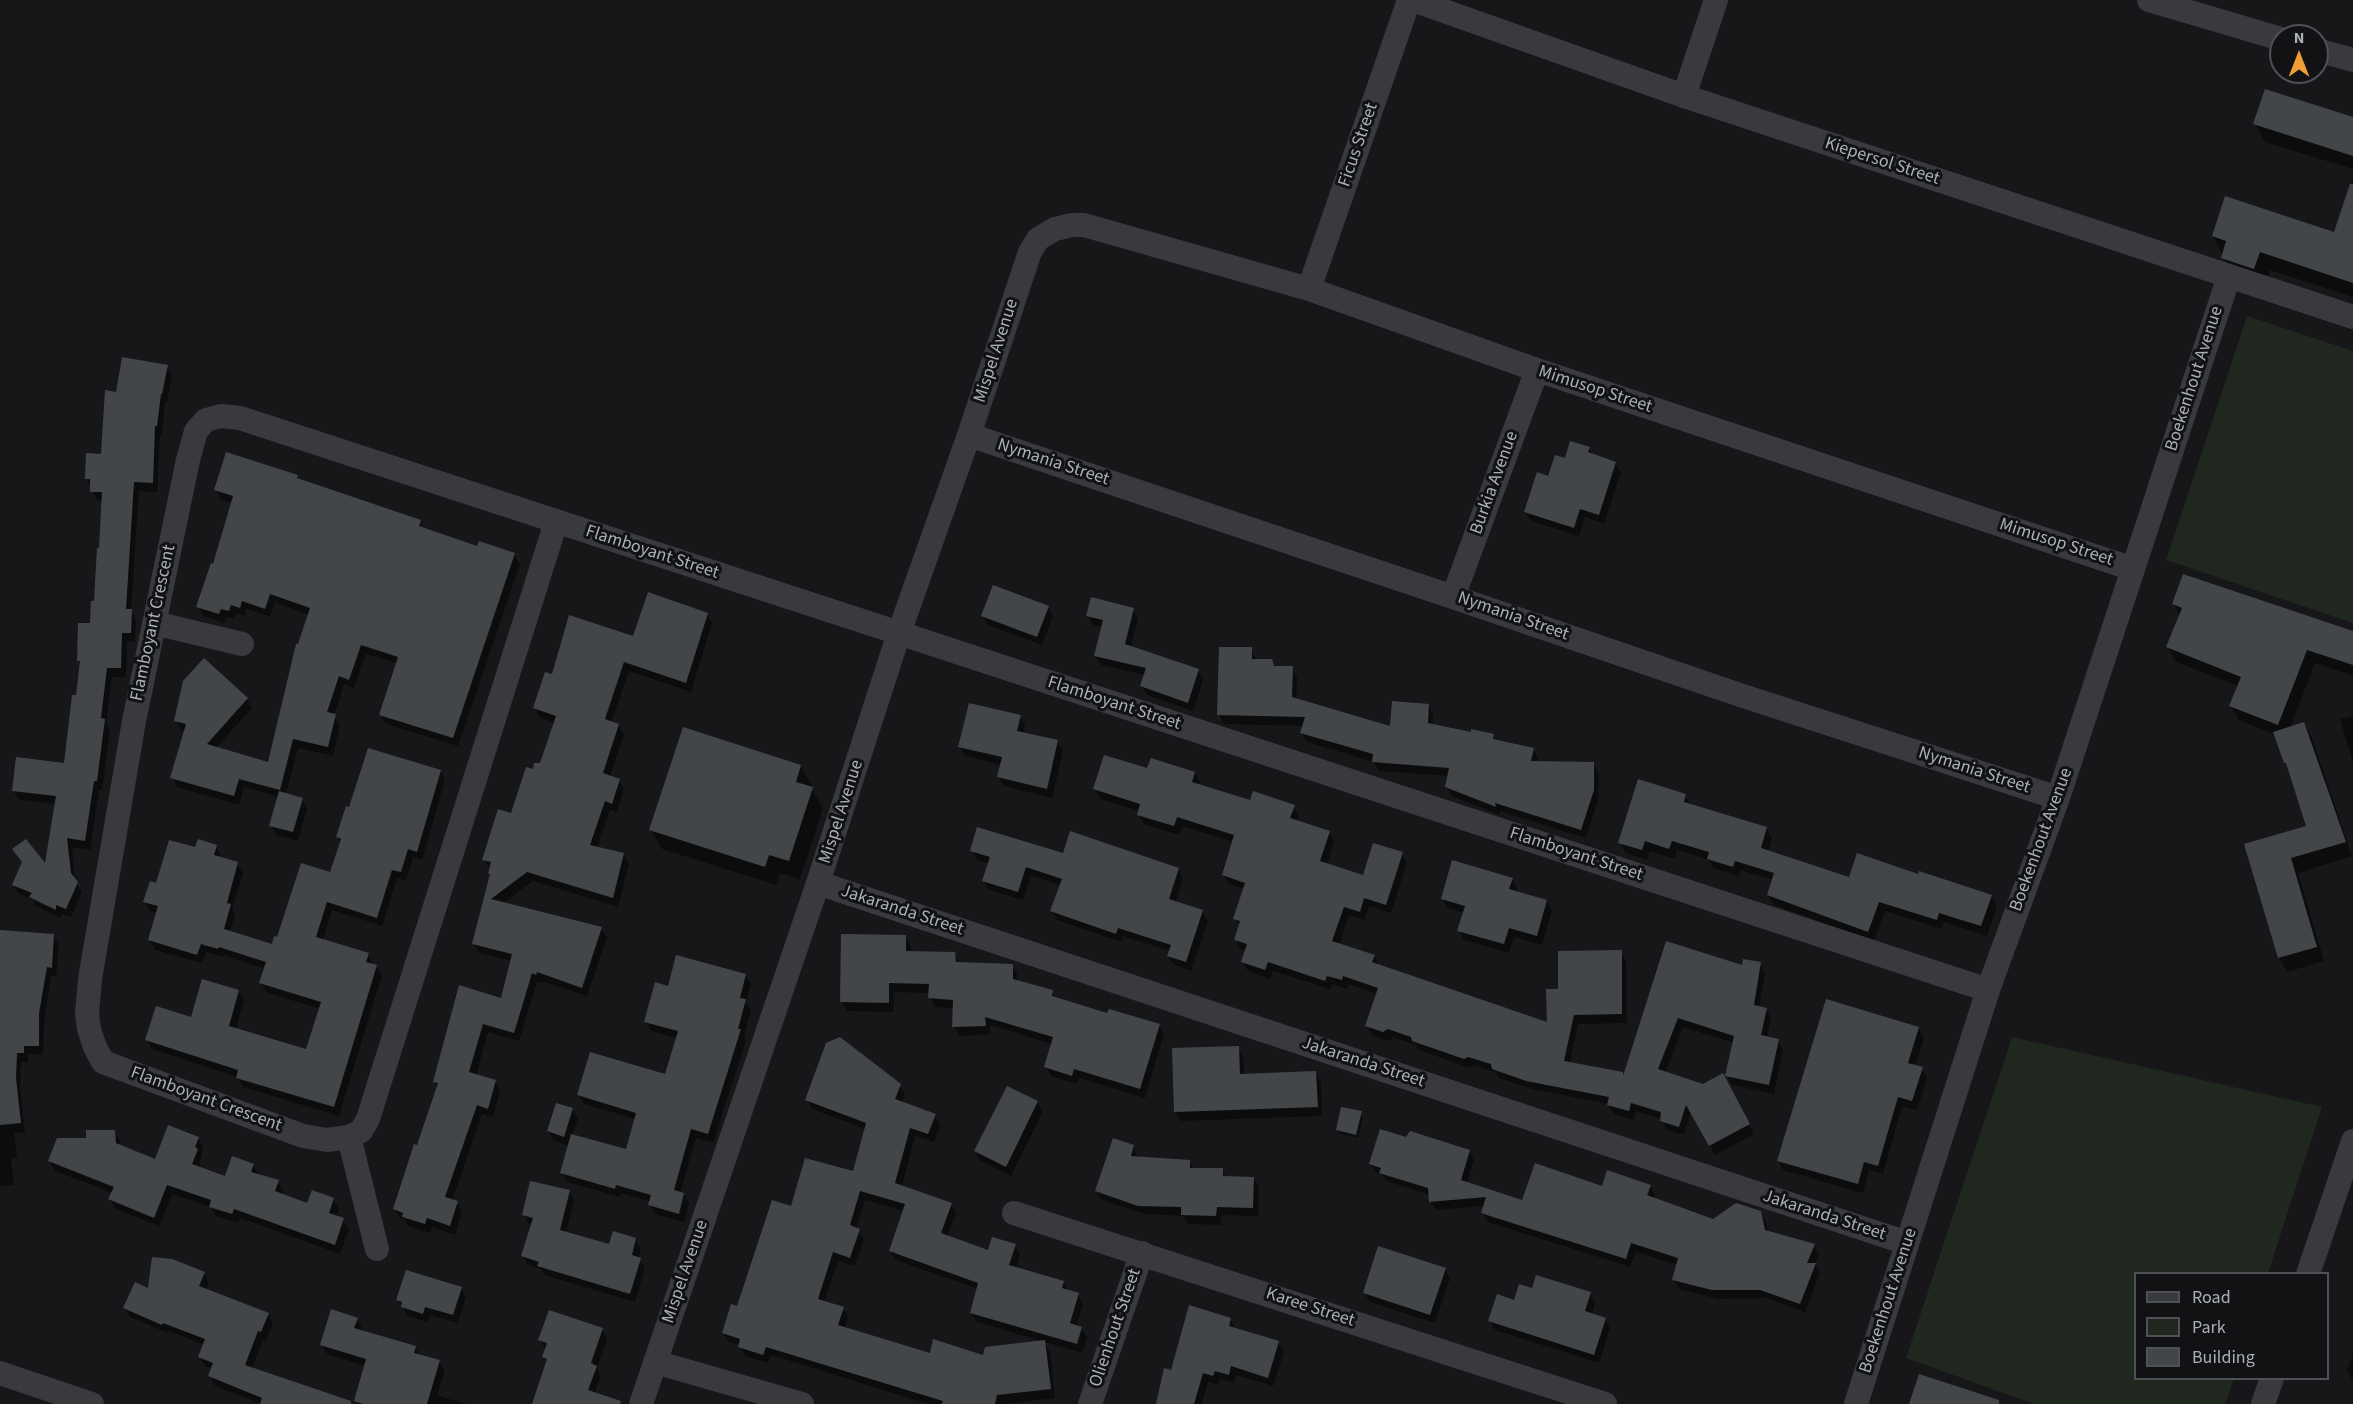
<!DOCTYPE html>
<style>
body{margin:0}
#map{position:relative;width:2353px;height:1404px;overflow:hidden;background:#171719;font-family:"Source Sans 3",sans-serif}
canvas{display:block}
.legend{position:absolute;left:2134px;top:1272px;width:195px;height:108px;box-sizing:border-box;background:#121214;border:2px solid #4e5156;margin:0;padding:8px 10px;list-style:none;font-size:18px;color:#a9b0b9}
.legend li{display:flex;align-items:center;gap:12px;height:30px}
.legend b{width:30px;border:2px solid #4e5156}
.north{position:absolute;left:2269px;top:24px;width:60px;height:60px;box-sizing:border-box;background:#121214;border:2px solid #4e5156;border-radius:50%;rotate:0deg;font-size:16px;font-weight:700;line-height:24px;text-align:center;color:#a9b0b9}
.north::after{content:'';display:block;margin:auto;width:21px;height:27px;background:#f09d38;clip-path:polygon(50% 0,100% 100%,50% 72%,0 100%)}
</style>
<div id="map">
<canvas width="2353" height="1404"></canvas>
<ul class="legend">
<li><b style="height:8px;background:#383a3e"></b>Road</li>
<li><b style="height:16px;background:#1f271f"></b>Park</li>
<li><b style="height:16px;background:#434649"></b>Building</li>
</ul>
<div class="north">N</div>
</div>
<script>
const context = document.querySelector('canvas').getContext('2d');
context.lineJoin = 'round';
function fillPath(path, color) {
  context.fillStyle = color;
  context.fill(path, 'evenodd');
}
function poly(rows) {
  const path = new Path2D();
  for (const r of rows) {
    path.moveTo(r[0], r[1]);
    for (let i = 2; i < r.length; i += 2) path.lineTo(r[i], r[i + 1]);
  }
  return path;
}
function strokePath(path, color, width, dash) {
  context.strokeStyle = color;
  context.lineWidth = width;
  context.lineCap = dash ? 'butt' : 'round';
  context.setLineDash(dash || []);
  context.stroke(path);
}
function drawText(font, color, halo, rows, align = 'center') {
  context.font = font + ' "Source Sans 3",sans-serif';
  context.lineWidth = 6;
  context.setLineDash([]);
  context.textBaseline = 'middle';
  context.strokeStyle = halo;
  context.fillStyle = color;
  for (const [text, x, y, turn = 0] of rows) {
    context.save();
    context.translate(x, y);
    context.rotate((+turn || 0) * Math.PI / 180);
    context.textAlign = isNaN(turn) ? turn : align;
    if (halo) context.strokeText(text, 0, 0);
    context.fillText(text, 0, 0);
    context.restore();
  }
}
fillPath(poly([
 [2247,316,2353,351,2353,623,2166,560],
 [2012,1037,2322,1107,2268,1273,2136,1274,2136,1378,2234,1379,2225,1404,2034,1404,1906,1358]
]), '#1f271f');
fillPath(poly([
 [2353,120,2353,169,2265,142,2255,124],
 [2353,179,2353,297,2270,270,2264,286,2233,276,2213,236,2334,234],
 [167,367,172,376,167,402,165,402,162,435,160,435,157,492,139,491,131,611,136,620,135,642,127,641,126,677,112,677,106,723,110,729,102,790,99,790,90,850,72,847,75,881,82,892,71,917,61,914,61,918,36,906,33,900,19,894,13,885,23,864,14,849,46,867,56,804,19,800,13,790,65,764,81,665,78,660,91,624,101,550,103,501,97,500,87,479,102,455,117,393],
 [1589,449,1593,456,1615,463,1621,472,1604,524,1585,517,1579,536,1531,521,1525,511,1549,478,1566,460],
 [297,476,300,481,420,522,424,530,478,548,514,555,520,564,458,746,386,724,381,715,397,663,366,654,354,688,344,684,334,716,340,725,333,756,298,748,286,794,302,799,307,809,298,841,276,835,271,826,279,797,244,787,239,805,177,787,172,777,186,731,181,730,176,720,204,661,247,699,252,708,216,748,269,764,309,615,275,602,270,617,247,609,245,616,236,613,234,619,226,617,224,623,203,616,198,606,214,566,232,503,221,499,216,490],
 [2174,604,2353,632,2353,676,2315,663,2290,728,2304,724,2312,738,2352,856,2298,873,2324,961,2287,972,2279,958,2245,845,2307,827,2290,769,2276,735,2239,720,2231,706,2239,686,2176,662,2168,647,2180,616],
 [1048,607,1053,616,1042,645,988,625,983,616],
 [1133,609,1138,618,1131,647,1198,670,1203,679,1193,711,1147,695,1141,686,1145,675,1101,665,1095,656,1103,627,1093,625,1088,616],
 [707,614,712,623,691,692,629,671,611,723,618,725,624,734,610,776,619,780,624,789,617,812,610,810,597,848,623,854,629,864,618,907,533,881,503,903,601,928,607,937,587,996,541,981,541,983,537,982,519,1041,488,1032,476,1076,495,1081,500,1091,493,1117,482,1114,452,1201,457,1203,462,1212,455,1235,432,1227,430,1233,408,1226,405,1220,400,1218,394,1209,438,1088,434,1081,502,999,512,961,479,953,474,944,491,877,491,869,484,860,512,815,534,771,541,765,556,723,540,718,535,708,553,676,634,638],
 [1220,648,1251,649,1256,660,1271,660,1275,667,1292,667,1297,677,1296,700,1391,728,1428,705,1433,714,1433,725,1472,734,1493,735,1496,741,1533,749,1538,758,1537,763,1593,764,1599,773,1598,800,1586,838,1500,811,1500,815,1452,796,1446,787,1449,776,1379,771,1374,762,1307,742,1302,733,1304,726,1224,724,1219,715],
 [1020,716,1025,725,1023,734,1057,742,1063,751,1052,798,1004,786,999,777,1002,765,965,756,960,747],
 [2353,716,2353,763,2340,719],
 [800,766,812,785,811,788,823,808,800,879,780,873,776,885,662,849,651,830],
 [1148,770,1194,773,1200,782,1199,786,1251,802,1293,807,1299,816,1297,821,1329,832,1334,841,1327,865,1364,877,1402,854,1407,863,1391,913,1369,906,1365,920,1349,915,1339,945,1374,956,1379,966,1548,1024,1560,991,1621,952,1626,961,1627,1023,1578,1024,1570,1063,1622,1074,1624,1077,1667,943,1744,967,1760,964,1765,973,1759,1008,1766,1009,1771,1018,1767,1038,1778,1041,1783,1050,1774,1094,1732,1085,1727,1075,1734,1043,1683,1027,1665,1073,1703,1085,1722,1075,1754,1134,1715,1155,1691,1111,1684,1135,1667,1130,1661,1119,1636,1111,1634,1120,1614,1114,1608,1104,1532,1089,1499,1078,1496,1073,1474,1065,1470,1068,1419,1050,1416,1045,1393,1037,1389,1041,1372,1035,1366,1025,1377,994,1348,984,1347,989,1332,984,1330,989,1273,971,1270,979,1248,971,1243,962,1246,951,1241,949,1235,940,1240,927,1235,918,1245,889,1229,884,1223,875,1234,842,1182,826,1179,835,1144,824,1139,815,1140,811,1100,799,1094,789],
 [440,771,445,780,422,860,413,857,406,881,397,878,382,926,332,910,323,940,368,954,373,965,376,966,382,975,339,1116,243,1087,237,1077,152,1049,147,1040,192,1019,238,991,244,1000,236,1029,307,1051,320,1009,266,992,261,983,265,969,224,955,223,957,206,952,202,963,155,950,150,940,157,913,150,911,145,902,157,885,197,849,216,846,221,856,221,859,237,864,243,873,232,909,235,914,230,932,273,945,331,874,341,844,337,837,350,809],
 [1685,796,1691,805,1766,828,1772,838,1768,852,1850,879,1919,876,1991,896,1997,906,1987,936,1944,922,1942,929,1885,911,1874,941,1774,905,1768,895,1773,880,1740,870,1739,876,1714,869,1709,860,1677,850,1675,859,1650,851,1647,860,1626,853,1620,843],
 [972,850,1063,855,1178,869,1183,878,1176,901,1202,911,1208,921,1191,971,1174,965,1168,956,1170,951,1123,936,1121,942,1057,920,1052,911,1061,885,1031,876,1023,900,989,890,984,881,989,864,977,860],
 [1512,879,1517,888,1516,892,1546,901,1552,911,1542,945,1514,937,1509,953,1464,940,1459,930,1464,913,1447,908,1442,899],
 [53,936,59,945,56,976,51,976,44,1023,43,1055,28,1054,28,1062,21,1062,20,1088,25,1132,14,1133,17,1157,11,1159,14,1185,0,1186,0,956],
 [906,937,911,946,911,953,954,954,960,963,1012,965,1017,974,1018,981,1052,992,1057,1000,1108,1015,1159,1025,1164,1034,1145,1098,1079,1078,1077,1084,1051,1076,1046,1067,1052,1044,990,1025,990,1034,959,1036,954,1027,954,1008,935,1007,930,997,930,993,894,992,893,1012,847,1011,842,1002],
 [745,975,751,984,746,1002,751,1010,744,1036,746,1040,713,1143,696,1138,680,1193,683,1194,689,1203,684,1222,655,1214,650,1205,651,1202,621,1193,620,1197,567,1182,562,1173,570,1146,554,1141,548,1131,572,1109,578,1119,572,1136,627,1151,636,1119,584,1104,578,1095,666,1076,677,1038,651,1031,646,1021,669,987],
 [1918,1028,1924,1038,1915,1067,1922,1069,1927,1078,1917,1110,1902,1106,1883,1174,1869,1170,1863,1193,1783,1170,1778,1161],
 [1238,1047,1243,1056,1244,1075,1315,1072,1321,1082,1322,1116,1181,1121,1175,1112],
 [899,1085,905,1094,902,1103,935,1115,940,1125,934,1142,915,1136,902,1187,951,1204,956,1213,947,1237,989,1252,1015,1245,1020,1254,1016,1268,1063,1282,1069,1292,1078,1294,1083,1304,1076,1327,1081,1328,1087,1337,1082,1353,977,1322,971,1313,978,1289,896,1260,890,1251,904,1211,865,1200,856,1229,864,1239,855,1266,838,1261,824,1302,843,1308,848,1317,845,1328,931,1355,984,1357,1044,1342,1050,1351,1055,1398,1005,1404,928,1404,771,1355,768,1363,745,1356,740,1345,729,1342,723,1333,792,1208,854,1173,866,1129,812,1109,807,1100],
 [1007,1088,1037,1102,1043,1112,1011,1176,981,1161,975,1151],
 [1361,1113,1363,1117,1358,1138,1340,1134,1337,1129],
 [114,1131,120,1140,120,1147,156,1161,198,1138,203,1147,199,1168,226,1178,253,1165,258,1174,278,1182,283,1191,282,1195,308,1205,333,1199,339,1209,336,1217,343,1220,349,1229,340,1254,240,1218,238,1223,216,1216,211,1207,172,1194,159,1226,115,1209,110,1199,113,1193,55,1171,49,1161,88,1139],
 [1406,1139,1469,1151,1474,1160,1467,1183,1523,1202,1603,1187,1650,1186,1655,1195,1654,1199,1713,1220,1760,1212,1766,1222,1768,1232,1814,1246,1819,1255,1815,1264,1820,1273,1805,1312,1766,1298,1718,1299,1679,1289,1674,1280,1678,1265,1636,1252,1630,1267,1488,1222,1483,1213,1485,1206,1436,1210,1430,1201,1430,1195,1386,1181,1383,1175,1376,1173,1370,1164],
 [1647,1191,1650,1191,1646,1203],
 [1133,1146,1138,1158,1189,1161,1194,1169,1222,1170,1227,1178,1254,1178,1259,1188,1258,1216,1221,1215,1221,1225,1188,1224,1183,1216,1145,1214,1102,1200,1096,1191],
 [569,1191,574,1200,566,1233,610,1246,635,1239,641,1249,638,1258,645,1268,635,1302,544,1275,541,1269,528,1265,523,1256,532,1225,529,1224,524,1215],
 [1445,1269,1450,1278,1435,1323,1370,1302,1364,1293],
 [204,1274,209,1283,206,1290,268,1314,273,1323,266,1341,263,1340,252,1369,337,1404,262,1404,215,1386,210,1376,213,1369,205,1366,199,1356,204,1345,169,1331,168,1333,130,1317,125,1308,149,1290],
 [461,1288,466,1297,458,1323,430,1315,428,1322,408,1316,398,1300],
 [1590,1294,1595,1303,1592,1315,1605,1319,1610,1328,1599,1363,1495,1330,1490,1321,1515,1302],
 [357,1319,362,1328,361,1331,415,1347,420,1356,439,1361,445,1371,437,1395,465,1404,357,1404,356,1401,366,1366,327,1354,322,1345],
 [1230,1319,1236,1329,1278,1343,1284,1352,1273,1386,1236,1375,1234,1383,1220,1379,1218,1385,1208,1382,1202,1404,1158,1404,1165,1369,1172,1372],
 [602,1330,607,1339,597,1368,601,1376,593,1397,595,1404,533,1404,547,1363,544,1356,545,1349,540,1340],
 [2353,1353,2353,1381,2347,1371]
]), '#0007');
fillPath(poly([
 [2265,89,2353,117,2353,156,2253,124],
 [2350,184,2353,184,2353,283,2260,252,2254,269,2221,258,2226,241,2212,236,2225,196,2334,232],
 [122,357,168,365,162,394,161,394,157,426,155,426,153,483,134,482,126,609,132,609,131,633,122,633,121,668,107,668,101,718,105,719,97,781,94,781,85,841,67,838,71,873,78,882,66,909,56,905,56,910,29,897,32,893,12,885,22,862,12,849,26,839,45,863,56,796,12,791,16,757,64,763,72,695,76,695,80,661,77,661,78,623,90,623,91,601,94,601,97,548,99,548,102,492,90,492,90,479,85,479,86,453,101,454,105,390,116,392],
 [1570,441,1590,447,1588,452,1616,462,1599,515,1580,509,1574,528,1524,512,1537,472,1548,476,1555,455,1565,458],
 [226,452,298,475,297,478,421,520,419,526,477,546,479,541,515,553,453,738,379,715,398,657,361,645,349,680,339,676,327,712,336,714,328,747,293,739,280,790,239,779,234,796,170,778,186,724,174,721,183,681,204,658,248,698,207,744,268,762,296,644,298,644,310,608,270,594,265,609,242,601,240,608,231,605,229,611,221,609,219,614,196,607,211,563,213,564,233,496,214,490],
 [2183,574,2353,631,2353,665,2307,650,2278,725,2229,706,2241,677,2166,647,2182,608,2172,604],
 [993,585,1049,606,1037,637,981,616],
 [648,592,708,613,686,683,624,662,605,719,619,724,603,773,620,779,612,804,605,801,590,845,624,853,613,898,527,872,491,899,602,927,582,988,537,972,536,975,532,973,514,1033,483,1024,469,1072,496,1080,488,1109,477,1105,445,1197,458,1201,450,1226,427,1218,425,1224,402,1217,403,1213,393,1209,414,1144,417,1145,438,1083,433,1082,459,985,501,998,512,954,472,944,490,874,488,874,491,862,482,860,498,809,511,813,526,767,533,769,534,763,540,763,556,716,533,708,545,672,552,674,569,615,633,636],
 [1091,597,1134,608,1125,644,1199,669,1188,703,1140,686,1146,668,1094,656,1103,620,1086,616],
 [1219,647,1252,647,1252,659,1272,659,1274,666,1293,666,1292,697,1390,726,1392,701,1429,704,1428,723,1471,732,1471,729,1494,734,1493,739,1534,748,1531,761,1594,762,1594,790,1581,830,1495,803,1496,807,1445,787,1449,768,1372,762,1373,754,1300,733,1305,717,1217,715],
 [969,703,1021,715,1017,731,1058,740,1047,789,997,777,1002,757,958,747],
 [2304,722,2346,842,2291,858,2317,947,2278,958,2244,844,2306,826,2286,763,2284,763,2273,732],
 [683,727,801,765,796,782,813,787,789,861,769,855,765,867,649,830],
 [368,748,441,770,417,852,408,849,401,872,392,870,377,918,327,902,316,937,369,953,366,962,377,965,334,1107,236,1078,238,1070,145,1040,156,1006,191,1017,202,979,239,990,229,1026,306,1049,321,1002,259,983,266,962,219,947,218,949,201,944,197,955,148,940,158,906,143,902,150,881,156,883,169,840,195,847,198,839,217,845,214,855,238,862,227,903,231,904,224,929,272,944,274,936,277,937,301,863,330,872,341,839,336,837,346,806,349,807],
 [1104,755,1147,768,1151,758,1195,772,1192,782,1250,800,1253,791,1295,805,1290,818,1330,831,1320,861,1363,875,1373,843,1403,852,1386,905,1364,898,1360,912,1344,907,1332,941,1375,955,1372,962,1547,1022,1546,989,1558,989,1558,951,1622,950,1622,1014,1574,1015,1564,1061,1623,1072,1623,1076,1666,941,1742,965,1743,959,1761,962,1754,1005,1767,1008,1761,1035,1779,1039,1769,1085,1725,1076,1734,1036,1678,1018,1658,1069,1703,1084,1723,1073,1750,1124,1709,1146,1686,1105,1679,1127,1660,1121,1661,1112,1631,1103,1629,1111,1607,1105,1609,1097,1526,1081,1492,1069,1491,1064,1468,1057,1464,1059,1412,1041,1411,1037,1388,1029,1383,1032,1365,1026,1378,988,1343,976,1342,980,1327,976,1325,981,1268,962,1265,970,1241,962,1247,944,1234,940,1240,921,1233,919,1245,883,1222,875,1234,835,1177,817,1174,826,1137,815,1140,804,1093,789],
 [1638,779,1686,794,1684,802,1767,827,1761,848,1849,877,1857,853,1918,874,1919,871,1992,895,1981,926,1939,913,1937,920,1879,902,1868,932,1767,895,1774,873,1735,861,1733,867,1707,859,1709,852,1672,841,1669,849,1645,841,1642,850,1618,843],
 [279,791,303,798,293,832,269,826],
 [977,827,1063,853,1070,831,1179,868,1169,899,1203,910,1186,962,1167,956,1171,945,1118,928,1116,934,1050,911,1062,879,1026,867,1018,892,982,881,990,857,970,851],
 [1452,860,1513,878,1509,889,1547,900,1537,936,1509,928,1504,944,1457,931,1465,906,1441,899],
 [0,930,54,934,52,968,47,967,39,1013,39,1046,24,1046,24,1053,17,1053,16,1078,21,1123,0,1125],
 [841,934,906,935,906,951,955,952,956,962,1013,964,1013,979,1053,990,1052,996,1107,1013,1109,1009,1160,1024,1140,1089,1074,1069,1072,1076,1044,1067,1053,1037,985,1017,986,1026,952,1027,953,1000,928,998,929,984,889,983,889,1003,840,1002],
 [676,955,746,974,740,998,746,999,738,1029,741,1029,708,1134,691,1129,674,1190,684,1193,679,1214,648,1205,651,1195,616,1185,615,1189,560,1173,571,1134,626,1149,636,1113,577,1095,590,1052,665,1074,678,1031,644,1022,655,982,668,986],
 [1826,999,1919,1027,1908,1063,1923,1067,1912,1101,1898,1097,1878,1166,1864,1162,1858,1184,1777,1161],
 [840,1037,901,1084,895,1099,936,1114,928,1134,910,1128,895,1183,952,1203,941,1233,988,1250,992,1237,1016,1244,1009,1265,1064,1281,1062,1288,1079,1293,1070,1323,1082,1327,1077,1344,970,1313,978,1283,889,1251,905,1204,860,1191,850,1225,860,1229,850,1258,833,1252,818,1299,844,1307,838,1325,930,1353,933,1339,983,1355,985,1347,1045,1340,1051,1389,997,1395,995,1404,942,1404,943,1401,766,1347,763,1355,738,1347,740,1339,722,1333,731,1304,737,1306,772,1200,791,1206,805,1158,853,1171,866,1123,805,1100,826,1043],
 [1239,1046,1240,1074,1316,1071,1318,1107,1174,1112,1172,1048],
 [1007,1086,1038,1101,1006,1167,974,1151],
 [556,1103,573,1108,564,1137,547,1131],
 [1341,1107,1362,1111,1356,1135,1336,1130],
 [168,1125,199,1137,195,1147,198,1149,192,1164,225,1176,232,1156,254,1164,251,1172,279,1180,275,1191,307,1203,312,1190,334,1198,329,1213,344,1218,335,1245,234,1209,232,1214,209,1207,211,1200,167,1185,154,1218,108,1199,114,1187,48,1161,57,1138,86,1138,86,1130,115,1130,116,1143,155,1159],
 [1380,1129,1406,1137,1410,1131,1470,1150,1461,1180,1522,1200,1535,1163,1602,1186,1607,1170,1651,1185,1647,1195,1713,1219,1736,1203,1761,1211,1765,1230,1815,1244,1807,1263,1816,1263,1800,1304,1760,1290,1712,1290,1672,1280,1678,1258,1631,1243,1626,1259,1493,1217,1481,1213,1486,1197,1429,1202,1428,1188,1379,1173,1381,1168,1369,1164],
 [1113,1138,1134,1145,1131,1156,1190,1160,1190,1168,1223,1168,1223,1176,1254,1177,1253,1208,1217,1207,1216,1216,1181,1215,1181,1207,1138,1206,1095,1191],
 [530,1181,570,1190,560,1230,609,1244,613,1231,636,1238,632,1255,641,1258,630,1294,537,1266,539,1262,521,1256,533,1218,522,1215],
 [1378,1246,1446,1268,1430,1315,1363,1293],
 [152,1257,172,1259,205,1272,199,1286,269,1313,261,1332,258,1331,245,1365,351,1401,351,1404,260,1404,262,1398,208,1376,213,1363,198,1357,205,1339,163,1323,162,1325,123,1308,135,1282,148,1288],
 [406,1270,462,1287,453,1315,425,1307,423,1314,401,1307,402,1302,396,1300],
 [1536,1275,1591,1292,1585,1311,1606,1318,1594,1355,1488,1321,1497,1294,1514,1300,1519,1284,1532,1288],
 [1189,1305,1231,1318,1229,1326,1279,1341,1268,1378,1231,1366,1229,1375,1215,1371,1213,1376,1203,1373,1194,1404,1156,1404,1164,1368,1171,1370],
 [331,1309,358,1318,354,1328,416,1346,414,1353,440,1360,427,1404,363,1404,354,1401,366,1359,320,1345],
 [549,1310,603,1328,591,1363,597,1366,588,1390,621,1401,620,1404,532,1404,547,1359,542,1357,547,1343,538,1340],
 [1919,1374,1999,1400,1999,1404,1909,1404]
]), '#434649');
strokePath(poly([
 [1413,0,1684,96,2353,317],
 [2149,0,2281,39],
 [2317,50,2353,60],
 [1684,96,1716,0],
 [1309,289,1409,0],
 [969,435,1453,597,1740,695,2058,798],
 [556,522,368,1119,361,1131,349,1137,327,1140,303,1136,103,1062,95,1047,89,1029,87,1014,90,979,134,721,188,460,196,431,206,420,221,416,240,418,899,633,1988,990],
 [1453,597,1537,370],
 [154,623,242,644],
 [818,883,1907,1243],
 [349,1137,377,1249],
 [1014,1213,1605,1404],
 [2308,1274,2353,1141],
 [655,1362,802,1404],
 [0,1373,92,1404],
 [641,1404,818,883,899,633,969,435,1030,252,1038,239,1055,229,1072,225,1084,225,1309,289,1537,370,2133,569],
 [1090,1404,1142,1253],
 [1856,1404,1988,990,2058,798,2229,276],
 [2263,1404,2272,1378]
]), '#383a3e', 24);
drawText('18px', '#a9b0b9', '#121214', [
 ["Ficus Street",1359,145,-71],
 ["Kiepersol Street",1882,162,18],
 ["Mispel Avenue",997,351,-72],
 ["Boekenhout Avenue",2195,379,-72],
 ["Mimusop Street",1595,390,18],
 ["Nymania Street",1053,463,18],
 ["Burkia Avenue",1495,483,-70],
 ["Mimusop Street",2056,543,18],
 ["Flamboyant Street",652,553,18],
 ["Nymania Street",1513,617,19],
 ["Flamboyant Crescent",154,623,-78],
 ["Flamboyant Street",1114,704,18],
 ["Nymania Street",1974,771,18],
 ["Mispel Avenue",842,812,-72],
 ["Boekenhout Avenue",2042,840,-70],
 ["Flamboyant Street",1576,855,18],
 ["Jakaranda Street",902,911,18],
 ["Jakaranda Street",1363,1063,18],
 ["Flamboyant Crescent",206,1100,20],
 ["Jakaranda Street",1824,1216,18],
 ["Mispel Avenue",686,1272,-71],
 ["Boekenhout Avenue",1889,1301,-72],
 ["Karee Street",1310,1308,18],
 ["Olienhout Street",1116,1328,-71]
]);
</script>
